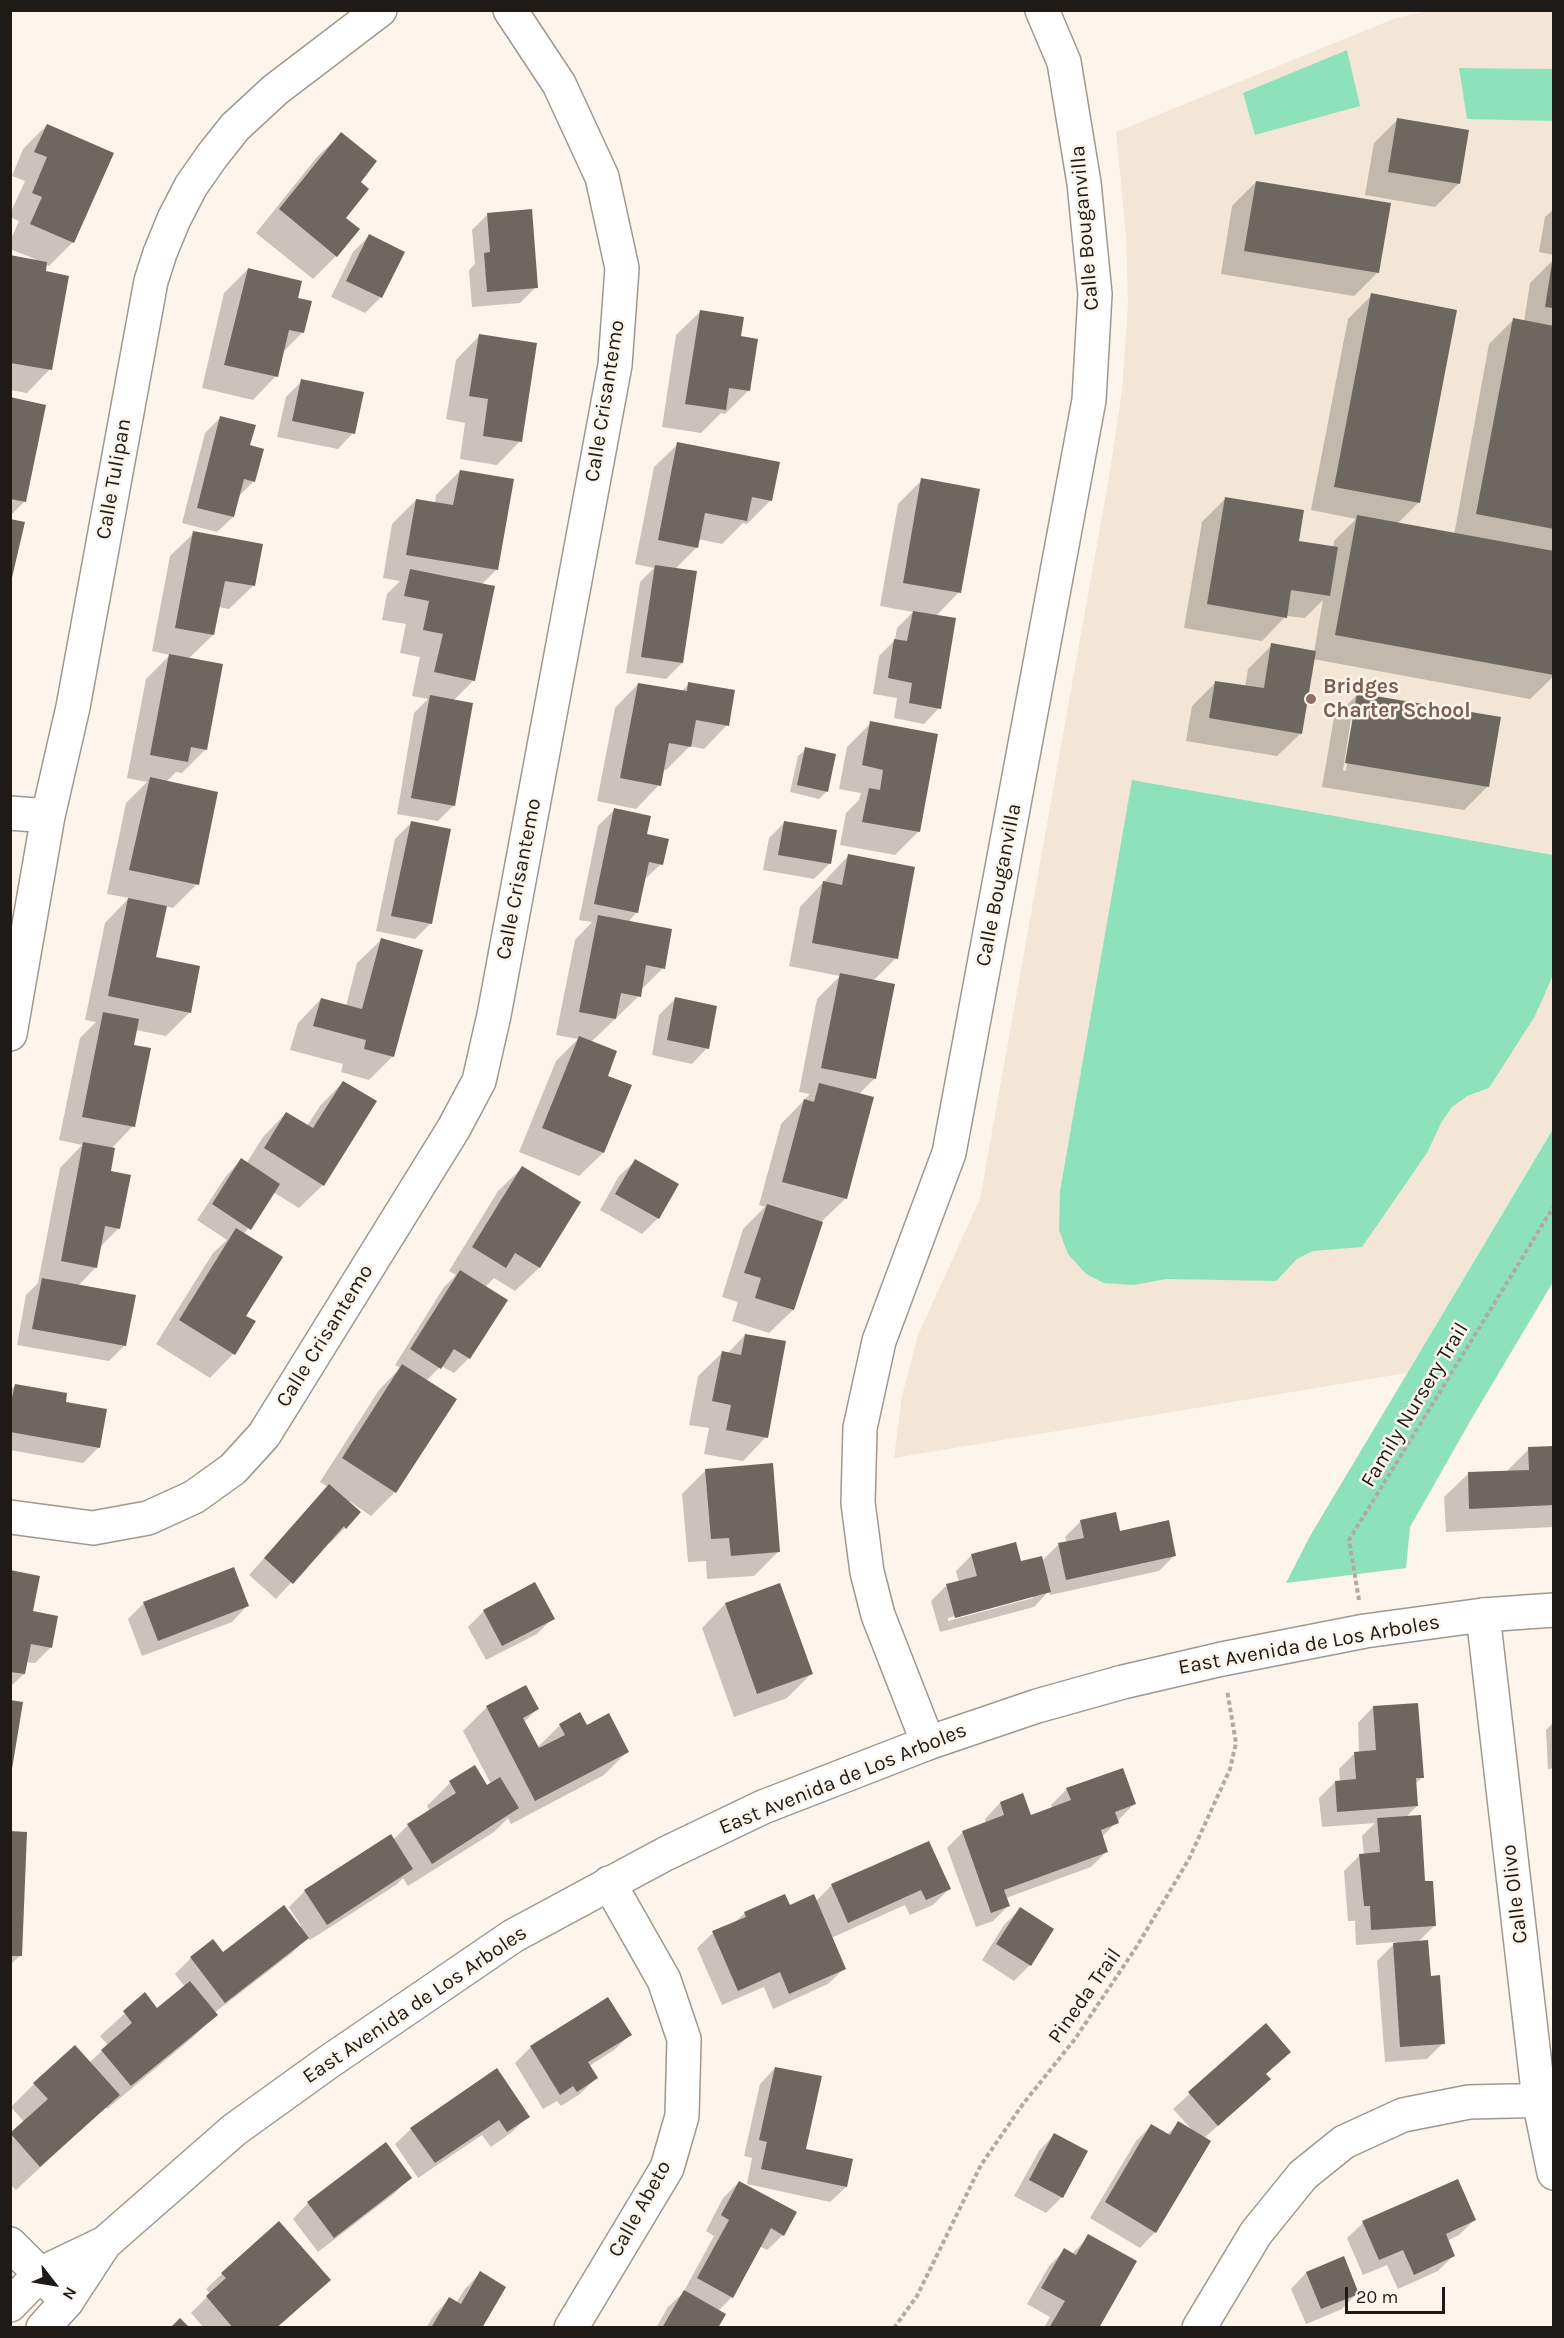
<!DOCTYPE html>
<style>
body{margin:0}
#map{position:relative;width:1564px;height:2338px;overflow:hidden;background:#fdf4eb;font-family:Karla,sans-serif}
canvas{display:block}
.frame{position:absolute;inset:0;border:12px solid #1d1a17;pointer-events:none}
.north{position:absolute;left:24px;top:2254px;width:60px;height:60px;-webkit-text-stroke:4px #fdf4eb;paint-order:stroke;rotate:121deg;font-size:16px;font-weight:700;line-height:24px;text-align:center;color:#1d1a17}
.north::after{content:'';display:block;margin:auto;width:21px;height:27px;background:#1d1a17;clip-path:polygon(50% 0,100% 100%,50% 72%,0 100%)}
.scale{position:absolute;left:1345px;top:2287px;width:100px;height:27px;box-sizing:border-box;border:3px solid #1d1a17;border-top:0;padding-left:8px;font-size:18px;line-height:21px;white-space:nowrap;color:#1d1a17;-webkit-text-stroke:4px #fdf4eb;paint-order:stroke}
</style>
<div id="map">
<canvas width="1564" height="2338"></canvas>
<div class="frame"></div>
<div class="north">N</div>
<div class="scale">20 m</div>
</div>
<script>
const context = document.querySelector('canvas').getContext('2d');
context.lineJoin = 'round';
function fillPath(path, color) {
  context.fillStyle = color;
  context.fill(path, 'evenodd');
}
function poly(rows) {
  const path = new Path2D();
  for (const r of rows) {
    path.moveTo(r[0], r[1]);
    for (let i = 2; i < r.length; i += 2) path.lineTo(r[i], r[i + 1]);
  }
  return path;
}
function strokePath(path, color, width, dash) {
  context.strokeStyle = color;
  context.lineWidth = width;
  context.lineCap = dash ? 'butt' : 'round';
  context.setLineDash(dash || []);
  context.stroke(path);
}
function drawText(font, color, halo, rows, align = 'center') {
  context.font = font + ' Karla,sans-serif';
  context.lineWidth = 5;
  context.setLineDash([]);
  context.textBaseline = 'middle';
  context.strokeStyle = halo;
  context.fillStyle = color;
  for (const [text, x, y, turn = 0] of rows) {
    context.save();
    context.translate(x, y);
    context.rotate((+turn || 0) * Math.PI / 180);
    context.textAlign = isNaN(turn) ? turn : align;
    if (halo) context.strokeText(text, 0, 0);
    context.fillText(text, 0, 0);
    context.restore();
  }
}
fillPath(poly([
 [1432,10,1553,11,1553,1129,1407,1373,894,1458,902,1396,918,1335,980,1199,1109,477,1122,391,1128,305,1126,235,1116,132,1396,18]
]), '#f4e6d7');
fillPath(poly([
 [1347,50,1360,106,1255,135,1243,93],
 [1459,68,1553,69,1553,121,1467,119],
 [1132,780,1553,855,1553,975,1535,1016,1489,1088,1467,1096,1452,1107,1441,1123,1427,1153,1362,1247,1313,1251,1297,1259,1276,1281,1166,1279,1134,1285,1104,1283,1086,1274,1068,1254,1059,1230,1060,1191],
 [1553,1129,1553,1282,1472,1418,1410,1527,1406,1568,1286,1583,1310,1536]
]), '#8ee2bb');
fillPath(poly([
 [1397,120,1459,183,1435,207,1365,195,1374,143],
 [47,125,73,242,49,266,45,264,50,369,27,393,10,390,10,257,37,260,10,249,10,241,19,221,10,217,10,214,25,181,12,176,23,149],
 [341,134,359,182,344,218,336,256,313,279,256,233,317,157],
 [1256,182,1389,204,1377,273,1354,296,1221,274,1232,206],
 [1554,209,1554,255,1539,252,1545,217],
 [488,214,536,287,520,303,472,307,469,270,475,264,472,230],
 [369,236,381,297,365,313,331,297,353,252],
 [1554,259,1554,676,1530,699,1313,659,1301,733,1277,756,1186,741,1192,706,1216,682,1245,687,1248,669,1272,645,1314,652,1323,600,1305,618,1286,616,1262,641,1184,628,1202,522,1226,498,1298,542,1333,548,1334,541,1356,519,1311,510,1348,319,1372,295,1418,503,1397,524,1454,535,1489,344,1513,320,1524,322,1530,283],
 [248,269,296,299,303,332,282,353,276,376,253,400,202,388,224,293],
 [700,312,739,338,749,390,725,414,721,413,701,433,662,427,676,335],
 [479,336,520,441,497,465,460,459,465,423,446,419,456,360],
 [302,381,353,433,338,449,277,437,286,397],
 [10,399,25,501,10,516],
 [221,417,249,446,254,481,238,497,233,517,217,532,182,523,205,433],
 [678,444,771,500,747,524,743,523,722,544,698,539,696,548,675,569,682,663,666,679,626,673,640,582,654,568,635,564,654,467],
 [460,471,496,570,481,585,474,680,453,701,454,805,438,821,397,814,414,713,428,699,412,696,420,657,400,653,406,624,382,620,387,594,400,581,383,578,392,524,416,500,435,504,436,495],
 [922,480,959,592,936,616,939,708,924,724,894,718,897,698,873,694,879,656,895,640,897,628,913,612,880,606,898,504],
 [194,533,261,545,253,586,229,609,218,607,213,635,188,659,206,749,182,773,176,772,166,782,197,884,173,908,165,906,154,959,190,1012,166,1036,136,1030,132,1046,133,1126,111,1149,109,1172,119,1228,100,1247,96,1267,78,1286,125,1345,109,1361,17,1345,26,1295,38,1283,60,1168,82,1145,59,1140,80,1038,96,1022,85,1020,105,923,129,898,107,894,126,803,147,782,127,778,146,679,170,655,152,651,170,556],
 [638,684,681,692,689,684,727,725,704,749,690,746,666,770,662,770,659,785,636,809,597,801,615,708],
 [1358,694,1488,786,1464,810,1322,787,1334,718],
 [1351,719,1354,719,1346,771,1343,770],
 [871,723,936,735,918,832,895,855,840,845,846,813,859,800,861,793,839,789,847,747],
 [806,749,826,792,819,799,790,792,798,756],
 [614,810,645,836,661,864,644,880,637,912,628,922,663,968,640,991,639,996,591,1042,606,1077,603,1153,579,1176,519,1152,556,1061,578,1039,556,1035,575,940,592,922,579,920,598,826],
 [785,822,830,863,814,879,763,870,769,838],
 [411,823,431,923,415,939,376,931,395,839],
 [848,856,896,958,873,981,875,1078,858,1095,846,1198,821,1222,793,1310,769,1333,732,1321,738,1302,722,1297,743,1229,765,1207,759,1205,781,1124,810,1094,799,1092,817,999,840,976,789,966,800,907],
 [381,940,393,1056,369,1080,341,1072,343,1064,290,1050,298,1023,321,999,346,1006,357,963],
 [675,999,707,1048,692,1064,652,1055,659,1015],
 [343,1082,323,1185,299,1208,273,1192,244,1234,244,1316,233,1354,210,1378,156,1344,213,1253,227,1240,197,1220,226,1176,241,1160,246,1164,263,1137,286,1113,307,1126,320,1106],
 [635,1161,658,1218,642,1234,600,1210,619,1176],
 [522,1168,579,1203,539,1268,515,1291,494,1278,485,1287,469,1358,454,1373,441,1366,426,1381,395,1492,371,1516,349,1501,345,1528,330,1543,328,1542,276,1599,249,1575,328,1487,320,1482,379,1390,400,1368,395,1365,444,1287,456,1275,449,1271,498,1191],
 [745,1335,766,1437,743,1461,704,1454,709,1428,689,1425,698,1376,722,1353,727,1354],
 [15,1386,64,1403,99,1447,83,1463,10,1450,10,1390],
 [1554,1448,1554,1527,1446,1532,1444,1497,1468,1474,1506,1472,1529,1449],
 [706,1470,778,1552,754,1576,707,1579,706,1561,688,1562,682,1494],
 [1081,1521,1119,1533,1175,1555,1159,1571,1050,1595,1049,1591,1034,1607,940,1632,931,1601,947,1585,959,1582,956,1571,972,1555,1020,1563,1042,1561,1058,1545,1067,1543,1065,1537],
 [1033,1595,1033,1598,948,1621,948,1618],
 [10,1571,50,1648,35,1663,26,1662,24,1674,10,1687],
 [535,1584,553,1618,537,1634,486,1660,468,1627,484,1611],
 [779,1585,811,1674,787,1698,734,1717,702,1628,725,1604],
 [144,1603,247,1606,232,1622,142,1656,128,1619],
 [487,1707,537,1709,523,1723,537,1748,560,1725,586,1727,628,1751,604,1775,511,1824,508,1818,494,1832,408,1886,403,1878,396,1885,310,1940,308,1937,292,1953,214,2013,216,2015,192,2038,107,2109,105,2107,16,2190,10,2184,10,2135,24,2122,11,2107,34,2084,89,2063,108,2045,100,2036,145,1995,157,2010,185,1987,175,1974,191,1958,213,1941,223,1954,299,1927,301,1926,289,1907,305,1891,393,1840,408,1825,430,1812,427,1806,450,1783,486,1787,491,1784,463,1731],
 [1373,1707,1423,1777,1415,1784,1417,1806,1405,1818,1435,1925,1417,1943,1443,2043,1427,2059,1385,2062,1377,1961,1396,1942,1356,1945,1355,1921,1348,1921,1344,1871,1360,1855,1364,1855,1362,1836,1375,1823,1322,1827,1319,1798,1335,1782,1340,1782,1339,1769,1355,1753,1359,1753,1358,1723],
 [1554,1722,1554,1768,1548,1769,1546,1730],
 [1067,1789,1134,1804,1102,1837,1107,1851,1091,1867,1006,1898,1008,1906,993,1921,976,1927,947,1848,963,1832,986,1823,985,1819,1000,1803,1030,1817,1053,1809,1051,1805],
 [10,1833,20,1956,10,1965],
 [929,1843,949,1889,933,1905,910,1915,905,1905,831,1938,844,1969,828,1984,773,2009,764,1987,722,2005,697,1948,713,1933,734,1923,745,1913,815,1902,831,1886],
 [1020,1909,1030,1965,1014,1981,982,1960,1004,1925],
 [607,1999,630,2035,614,2050,589,2066,596,2078,580,2094,561,2106,557,2101,543,2109,515,2063,531,2047],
 [1266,2025,1265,2075,1253,2095,1204,2138,1155,2232,1140,2248,1090,2218,1136,2141,1151,2126,1166,2135,1179,2123,1192,2130,1173,2109],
 [775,2068,804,2150,846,2187,830,2202,747,2184,752,2158,744,2156,760,2084],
 [528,2116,512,2132,491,2147,482,2135,418,2178,395,2144,411,2129],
 [1054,2135,1062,2197,1046,2213,1014,2196,1039,2151],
 [410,2177,395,2193,318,2252,293,2219,308,2203],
 [1457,2181,1474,2220,1459,2235,1447,2241,1453,2256,1438,2271,1398,2289,1387,2265,1363,2275,1347,2238,1363,2223],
 [739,2182,783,2235,767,2250,759,2246,732,2297,718,2311,716,2328,656,2328,668,2307,683,2293,714,2236,706,2231,723,2198],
 [1089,2236,1098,2328,1044,2328,1050,2317,1027,2304,1049,2266,1065,2250,1072,2254],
 [480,2273,481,2328,426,2328,434,2315,449,2299,456,2303,465,2289],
 [1306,2273,1357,2293,1342,2309,1306,2324,1291,2289],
 [222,2274,329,2280,277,2328,204,2328,191,2313,210,2294,206,2289]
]), '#0003');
fillPath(poly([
 [1397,118,1469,130,1460,184,1388,172],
 [47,124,114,153,74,243,30,224,42,197,32,193,47,157,34,152],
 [341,132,377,161,361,182,369,189,346,218,360,229,337,257,279,209],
 [1256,181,1391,203,1379,273,1244,251],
 [532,209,538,288,487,292,484,253,490,252,487,213],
 [369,234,405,252,382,298,346,281],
 [10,255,47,262,46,271,69,276,52,370,10,363],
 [1552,263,1554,263,1554,308,1545,307],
 [248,268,302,281,298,298,312,301,304,333,289,330,278,377,224,365],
 [1371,293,1457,310,1420,503,1334,487],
 [700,310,744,317,741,336,758,339,750,391,729,388,726,410,685,404],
 [1513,318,1554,326,1554,529,1476,514],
 [479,334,537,343,522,442,483,436,488,399,469,396],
 [301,379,364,392,355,434,292,421],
 [10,397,46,405,26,502,10,499],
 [220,416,256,425,250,445,264,449,255,482,244,479,234,517,197,508],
 [677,442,780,462,772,501,752,497,747,521,705,513,698,548,658,540],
 [460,470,514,479,498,570,406,555,416,499,453,505],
 [921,478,980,489,961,593,903,583],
 [1225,497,1304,510,1299,541,1338,547,1330,596,1291,590,1287,618,1207,604],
 [1357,515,1554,551,1554,675,1335,635],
 [10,519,25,522,11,582,10,582],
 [193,531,263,544,255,586,225,581,214,635,175,628],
 [655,565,697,571,683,663,641,657],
 [410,569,495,586,475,681,434,672,443,634,423,630,429,601,404,596],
 [913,611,956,618,941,709,909,703,912,683,888,678,894,639,907,641],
 [1271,643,1316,651,1302,734,1209,718,1215,681,1264,688],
 [169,654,223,664,207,750,191,747,188,762,150,755],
 [688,682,735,690,729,726,696,720,691,747,669,743,661,786,620,778,638,683,687,691],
 [1357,693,1501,717,1489,787,1345,763],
 [430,695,473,703,455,806,411,798],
 [870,721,938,734,920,832,862,822,869,788,880,790,883,770,862,765],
 [805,747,836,754,828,792,797,785],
 [150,777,218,792,199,885,129,870],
 [614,808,651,816,647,834,669,839,663,865,649,862,638,913,594,904],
 [411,821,451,829,432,924,391,916],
 [784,821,837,830,831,864,778,855],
 [848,854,915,867,898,959,812,943,823,881,842,885],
 [128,898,167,906,156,957,200,966,191,1013,108,996],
 [598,915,672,929,665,969,646,965,641,997,621,993,616,1019,579,1012],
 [381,938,423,950,394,1057,364,1049,366,1040,313,1026,321,998,362,1009],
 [840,973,895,984,876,1079,821,1068],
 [675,997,717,1006,709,1049,667,1040],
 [103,1012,139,1019,134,1045,151,1048,135,1127,82,1117],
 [579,1036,617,1051,608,1076,632,1085,604,1153,542,1128],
 [343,1081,377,1101,324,1186,264,1148,286,1112,313,1128],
 [819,1083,874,1097,847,1199,782,1182,804,1099,814,1102],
 [83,1142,115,1148,111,1171,131,1175,120,1229,105,1226,97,1268,61,1261],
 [241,1158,280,1184,251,1230,212,1204],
 [635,1159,679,1184,659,1219,615,1194],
 [522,1166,581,1202,540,1268,515,1253,506,1268,472,1247],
 [767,1204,823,1222,794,1310,755,1298,761,1278,744,1273],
 [236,1228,283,1257,246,1316,256,1321,235,1355,179,1320],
 [460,1270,508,1300,470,1359,454,1349,441,1369,410,1349],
 [42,1278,136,1295,126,1346,32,1329],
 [745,1334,786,1341,768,1438,726,1430,731,1405,712,1401,722,1351,741,1355],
 [402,1364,457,1399,396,1493,342,1458],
 [15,1384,67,1393,66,1402,107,1409,100,1448,10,1432,10,1407],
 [1554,1446,1554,1505,1469,1509,1468,1472,1529,1470,1528,1447],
 [773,1463,780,1552,731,1556,729,1538,711,1539,705,1469],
 [329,1484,361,1512,346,1529,344,1526,293,1584,264,1558],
 [1116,1512,1120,1531,1169,1520,1176,1556,1066,1580,1058,1543,1084,1538,1080,1520],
 [1016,1542,1021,1561,1042,1556,1051,1592,955,1618,946,1584,977,1576,971,1554],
 [234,1567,249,1606,158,1641,143,1602],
 [10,1570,40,1576,33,1611,58,1616,52,1648,31,1644,25,1674,10,1672],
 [535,1582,555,1619,502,1646,483,1610],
 [780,1583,813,1674,757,1694,725,1603],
 [526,1685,539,1709,523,1718,539,1748,565,1735,559,1724,580,1712,587,1725,609,1713,629,1752,535,1801,486,1706],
 [10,1700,23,1702,12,1769,10,1768],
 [1418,1703,1424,1778,1416,1778,1418,1806,1337,1812,1335,1781,1356,1779,1354,1752,1376,1750,1373,1706],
 [475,1765,487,1785,500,1777,519,1808,432,1864,407,1824,456,1793,449,1781],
 [1123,1768,1136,1804,1115,1812,1119,1823,1101,1830,1108,1852,1004,1890,1010,1906,991,1913,962,1831,1004,1815,1000,1802,1023,1793,1031,1815,1071,1800,1066,1788],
 [1421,1815,1425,1881,1433,1881,1436,1926,1371,1930,1370,1906,1364,1906,1359,1854,1380,1852,1377,1818],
 [10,1831,27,1832,22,1956,10,1956],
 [391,1834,413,1869,327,1925,304,1890],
 [929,1841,951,1889,926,1900,921,1890,848,1923,831,1884],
 [785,1894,790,1905,814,1894,846,1969,789,1994,780,1972,738,1991,712,1931,746,1917,744,1912],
 [284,1905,309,1938,225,2003,190,1957,213,1939,223,1952],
 [1020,1907,1054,1929,1031,1966,996,1944],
 [1428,1940,1431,1976,1440,1975,1445,2044,1400,2047,1393,1943],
 [190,1981,218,2015,131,2086,101,2050,132,2023,123,2011,145,1992,157,2008],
 [608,1997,632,2035,588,2062,598,2078,577,2092,573,2086,560,2095,530,2046],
 [1266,2023,1291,2052,1266,2074,1271,2079,1218,2126,1188,2092],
 [75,2045,120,2095,40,2167,10,2133,48,2099,33,2083],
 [775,2067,822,2076,806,2149,853,2159,847,2187,761,2169,767,2142,759,2140],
 [497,2068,530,2117,507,2132,499,2120,435,2163,410,2128],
 [1178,2121,1211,2141,1156,2233,1105,2202,1151,2124,1170,2135],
 [1054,2133,1088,2151,1063,2198,1029,2180],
 [386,2142,412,2178,334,2238,307,2202],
 [1458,2179,1476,2220,1446,2234,1455,2256,1414,2275,1403,2250,1379,2260,1362,2221],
 [739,2181,797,2212,784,2236,771,2228,733,2298,697,2278,729,2220,721,2215],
 [279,2221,331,2280,276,2328,233,2328,206,2296,226,2278,221,2273],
 [1088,2234,1137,2261,1099,2328,1049,2328,1065,2301,1041,2288,1064,2248,1076,2255],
 [1344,2256,1359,2294,1321,2309,1306,2272],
 [480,2271,506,2287,482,2328,431,2328,449,2297,461,2304],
 [684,2290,726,2314,718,2328,662,2328],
 [180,2318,190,2328,170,2328]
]), '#6e675f');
const minor = poly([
 [10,813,48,816],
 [10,1034,48,816,73,707,151,281,160,253,174,219,191,186,212,156,235,127,275,90,380,10],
 [10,1517,93,1528,148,1518,194,1497,233,1469,264,1435,454,1128,479,1081,494,1015,615,365,622,268,602,177,559,84,510,10],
 [1483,1615,1539,2100,1554,2173],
 [928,1743,878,1615,867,1572,858,1503,860,1428,879,1341,949,1153,1089,400,1095,294,1084,183,1064,62,1042,10],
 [10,2244,67,2301],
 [571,2328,667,2168,682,2116,684,2039,664,1980,609,1883],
 [1199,2328,1256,2233,1303,2175,1344,2142,1403,2115,1469,2102,1554,2100]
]);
const major = poly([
 [10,2305,40,2274,105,2243,234,2130,327,2063,513,1936,665,1854,763,1807,928,1743,1037,1706,1123,1682,1222,1659,1365,1631,1483,1615,1554,1610],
 [43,2328,67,2301,105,2243]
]);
strokePath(minor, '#9f988f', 36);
strokePath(major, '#9f988f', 36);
strokePath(poly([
 [1359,1600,1349,1540,1554,1206],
 [894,2328,917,2296,981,2165,1023,2104,1075,2039,1137,1946,1189,1859,1230,1769,1236,1743,1227,1690]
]), '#b1aaa3', 4, [4.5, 3]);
strokePath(minor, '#fff', 33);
strokePath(major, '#fff', 33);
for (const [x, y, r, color] of [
 [1311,699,6,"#8d6e63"]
]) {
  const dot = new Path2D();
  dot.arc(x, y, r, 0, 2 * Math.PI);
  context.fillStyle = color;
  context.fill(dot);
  strokePath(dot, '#fdf4eb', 2);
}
drawText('21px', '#1d1a17', '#fdf4eb', [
 ["Calle Bouganvilla",1085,228,-95],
 ["Calle Crisantemo",605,401,-81],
 ["Calle Tulipan",114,479,-80],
 ["Calle Crisantemo",519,879,-79],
 ["Calle Bouganvilla",999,885,-79],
 ["Calle Crisantemo",325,1336,-58],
 ["Family Nursery Trail",1415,1405,-59],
 ["East Avenida de Los Arboles",1309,1645,-10],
 ["East Avenida de Los Arboles",843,1779,-22],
 ["Calle Olivo",1515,1894,-97],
 ["Pineda Trail",1085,1996,-55],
 ["East Avenida de Los Arboles",415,2005,-34],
 ["Calle Abeto",640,2209,-61]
]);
drawText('bold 21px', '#785e54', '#fdf4eb', [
 ["Bridges",1323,687],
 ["Charter School",1323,711]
], 'left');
</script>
